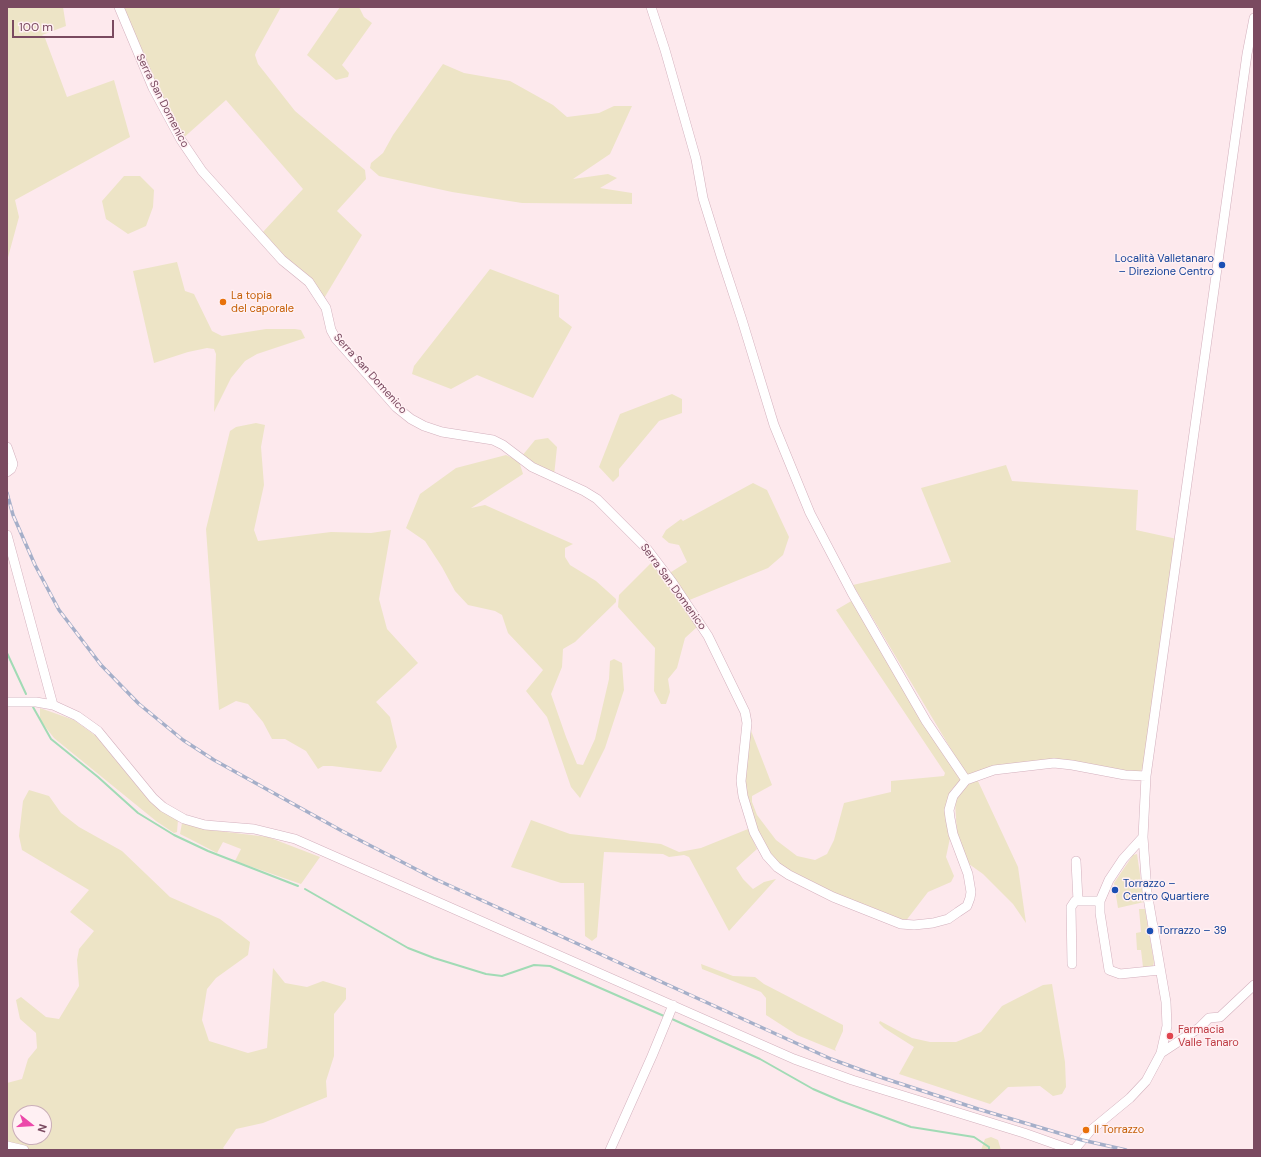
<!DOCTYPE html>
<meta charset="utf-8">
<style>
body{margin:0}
#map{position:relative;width:1261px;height:1157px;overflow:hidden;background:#fde9ed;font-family:"DM Sans",sans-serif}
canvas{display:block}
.frame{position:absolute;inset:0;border:8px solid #7a4a60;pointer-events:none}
.north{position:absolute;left:12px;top:1105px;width:40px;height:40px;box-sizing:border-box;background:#fff0f3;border:1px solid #caaeb8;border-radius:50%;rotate:107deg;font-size:11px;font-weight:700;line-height:16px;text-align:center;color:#7a4a60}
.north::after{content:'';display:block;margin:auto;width:14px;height:18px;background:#ec49aa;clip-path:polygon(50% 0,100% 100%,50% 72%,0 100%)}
.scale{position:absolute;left:12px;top:20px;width:102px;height:18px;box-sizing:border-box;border:2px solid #7a4a60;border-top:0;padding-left:5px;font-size:12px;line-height:14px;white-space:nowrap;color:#7a4a60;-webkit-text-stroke:3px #fff0f3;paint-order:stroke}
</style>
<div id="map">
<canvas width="1261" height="1157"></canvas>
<div class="frame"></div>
<div class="north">N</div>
<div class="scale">100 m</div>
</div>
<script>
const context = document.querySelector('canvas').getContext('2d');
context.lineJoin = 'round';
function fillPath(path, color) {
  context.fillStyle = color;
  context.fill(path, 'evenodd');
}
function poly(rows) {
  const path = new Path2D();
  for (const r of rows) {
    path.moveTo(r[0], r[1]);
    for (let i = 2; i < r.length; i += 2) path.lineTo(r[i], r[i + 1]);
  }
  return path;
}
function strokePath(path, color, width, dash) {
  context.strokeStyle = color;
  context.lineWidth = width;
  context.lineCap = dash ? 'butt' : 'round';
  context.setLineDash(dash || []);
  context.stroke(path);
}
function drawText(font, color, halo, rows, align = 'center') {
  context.font = font + ' "DM Sans",sans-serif';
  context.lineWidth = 3;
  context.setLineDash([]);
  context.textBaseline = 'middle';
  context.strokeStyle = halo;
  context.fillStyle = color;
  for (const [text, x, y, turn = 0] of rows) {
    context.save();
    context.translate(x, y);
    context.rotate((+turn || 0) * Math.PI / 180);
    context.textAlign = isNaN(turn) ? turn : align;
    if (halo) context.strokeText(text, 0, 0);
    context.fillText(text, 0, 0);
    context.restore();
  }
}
fillPath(poly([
 [7,7,63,7,66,26,42,35,45,38,67,97,114,80,130,137,15,200,19,217,7,261],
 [119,7,281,7,256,52,255,55,258,64,295,111,365,170,366,179,337,211,362,235,323,300,262,233,303,189,226,100,181,140],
 [340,7,359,7,364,17,372,23,342,65,349,73,348,77,336,80,307,55],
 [443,64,464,73,510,81,553,105,567,117,599,113,614,106,632,106,610,154,573,179,608,174,617,178,600,188,632,193,632,204,522,203,452,192,379,176,370,168,371,163,383,153,393,135],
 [124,176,140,176,154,190,153,207,146,226,128,234,106,219,102,201],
 [177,262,185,291,194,294,212,331,222,336,266,329,295,329,301,330,305,338,257,354,245,361,231,378,214,412,216,354,214,349,207,348,188,352,154,363,133,271],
 [490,269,559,295,559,317,572,327,533,398,477,375,451,389,412,374,414,366],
 [672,394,682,399,682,413,659,421,619,469,619,476,613,482,599,467,620,414],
 [256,423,265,425,261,447,264,485,254,530,258,541,331,532,371,533,391,530,379,599,387,629,418,663,376,702,390,717,397,747,381,772,332,766,323,766,318,769,306,751,285,739,272,739,263,722,248,704,236,701,219,710,206,529,230,431,236,427],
 [548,438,557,447,554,476,522,456,535,440],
 [506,455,519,461,523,474,471,508,485,505,573,544,565,548,565,557,570,565,596,581,616,599,616,602,575,642,563,649,562,667,551,694,566,737,577,764,583,765,595,739,609,679,610,661,614,659,622,663,624,690,605,748,580,798,571,787,547,717,526,691,543,670,508,633,502,615,495,611,468,605,455,591,442,567,425,541,406,528,420,494,456,468],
 [1006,465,1012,481,1138,490,1136,530,1177,539,1143,767,1140,772,1137,773,1059,760,967,776,853,585,951,562,921,488],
 [753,483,767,490,789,537,783,555,768,568,687,601,668,574,687,562,679,545,669,543,662,537,666,530,681,519,683,521],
 [651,563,695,618,697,627,685,638,677,668,668,679,670,692,666,704,661,704,654,691,655,648,618,607,619,595],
 [853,600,962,779,952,789,947,802,950,838,946,857,954,876,951,882,928,892,905,922,849,902,777,864,755,829,744,780,750,728,772,785,752,796,752,802,757,815,776,840,797,856,815,860,827,854,834,840,844,803,891,792,891,781,944,776,945,773,836,610],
 [40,708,74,720,96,736,148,799,178,820,177,832,174,833,156,821,54,738,40,720],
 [977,779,1018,867,1026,923,1013,904,983,874,969,864,957,834,955,802,959,791,968,782],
 [29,790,49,796,61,813,79,827,122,851,170,897,220,919,250,942,248,955,216,978,207,989,202,1020,209,1041,248,1053,267,1048,273,968,285,983,307,987,323,981,346,988,346,999,334,1014,334,1056,326,1081,327,1097,263,1123,236,1129,223,1148,225,1150,7,1150,7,1083,22,1079,28,1059,37,1048,36,1033,20,1019,16,1000,21,997,46,1017,59,1019,79,986,77,960,79,949,94,931,70,912,89,890,22,850,19,836,23,801],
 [20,1113,44,1113,44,1137,20,1137],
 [531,820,570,834,661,844,679,852,701,848,748,829,757,849,736,868,743,879,753,889,764,882,776,879,729,931,689,857,684,855,669,857,663,854,604,852,597,937,592,941,585,936,584,883,561,883,511,867],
 [182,823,210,830,268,837,320,857,301,884,235,861,241,849,223,842,217,853,190,839,180,834],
 [1137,854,1144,902,1118,908,1114,883,1133,855],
 [1139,909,1145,909,1154,962,1153,966,1150,967,1143,967,1141,950,1137,950,1136,933,1141,932],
 [701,964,733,976,755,977,764,984,843,1025,843,1031,835,1049,836,1051,797,1035,766,1015,766,998,761,992,702,969],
 [1052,984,1065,1062,1066,1087,1062,1094,1053,1096,1040,1086,1008,1087,990,1104,899,1074,914,1047,884,1028,879,1023,880,1021,912,1038,930,1042,956,1042,981,1032,1002,1006,1043,985],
 [991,1137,998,1140,1001,1150,981,1150,985,1139]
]), '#ede4c6');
strokePath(poly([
 [7,653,26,694],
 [33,707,51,739,98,777,138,813,174,835,208,851,298,886],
 [305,889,408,948,434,958,486,974,502,976,534,965,550,966,664,1016],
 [672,1019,760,1059,813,1089,841,1101,911,1127,974,1137,989,1147,989,1150]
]), '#a1dbb5', 2);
const minor = poly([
 [119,7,153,88,181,140,202,171,282,260,309,282,326,308,331,330,336,339,396,407,411,419,424,426,442,432,493,440,503,445,532,467,584,491,597,499,647,549,672,582,708,636,745,712,747,723,741,781,743,796,754,832,767,856,777,867,789,875,833,897,901,924,914,925,933,923,948,919,958,912,967,906,970,898,971,892,968,874,953,834,950,818,949,810,953,796,966,780,994,770,1054,763,1072,765,1125,775,1146,776],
 [651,7,665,50,696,159,703,198,721,256,742,320,774,425,810,513,852,593,926,721,966,780],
 [7,447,13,464,11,469,7,472],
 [7,535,53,705],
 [7,702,36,702,53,705,77,716,98,731,153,798,163,807,184,819,205,825,254,829,295,839,794,1059,852,1080,1024,1133,1072,1150],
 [1143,837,1123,859,1109,880,1100,901,1100,913,1109,970,1120,974,1160,970],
 [1076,861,1078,901],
 [1072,964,1071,907,1075,901,1100,901],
 [1161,1053,1199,1028,1209,1018,1220,1017,1254,985],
 [7,1146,24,1150],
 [610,1150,652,1056,673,1005],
 [1074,1150,1090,1131,1130,1098,1146,1081,1161,1053,1167,1026,1166,1002,1147,892,1143,837,1146,776,1247,54,1254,18]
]);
strokePath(minor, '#d3b0bd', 10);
strokePath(minor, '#fff', 9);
const rail = poly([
 [7,493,13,515,35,565,59,610,101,665,139,704,183,740,214,760,342,831,435,879,831,1059,883,1078,978,1109,1082,1140,1126,1150]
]);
strokePath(rail, '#a5afc9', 3.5);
strokePath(rail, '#fff0f3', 2, [6]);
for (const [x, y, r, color] of [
 [1222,265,4,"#1a4fb4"],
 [223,302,4,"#e8710a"],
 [1115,890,4,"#1a4fb4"],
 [1150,931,4,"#1a4fb4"],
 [1170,1036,4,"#e0444e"],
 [1086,1130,4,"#e8710a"]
]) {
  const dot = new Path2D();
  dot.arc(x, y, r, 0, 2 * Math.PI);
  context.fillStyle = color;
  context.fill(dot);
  strokePath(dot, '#fff0f3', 1.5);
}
drawText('11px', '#7a4a60', '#fff0f3', [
 ["Serra San Domenico",162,101,63],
 ["Serra San Domenico",370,374,48],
 ["Serra San Domenico",673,587,54]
]);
drawText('11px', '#164399', '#fff0f3', [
 ["Località Valletanaro",1214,259,"right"],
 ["– Direzione Centro",1214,272,"right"],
 ["Torrazzo –",1123,884],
 ["Centro Quartiere",1123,897],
 ["Torrazzo – 39",1158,931]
], 'left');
drawText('11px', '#c56008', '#fff0f3', [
 ["La topia",231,296],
 ["del caporale",231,309],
 ["Il Torrazzo",1094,1130]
], 'left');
drawText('11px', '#be3a42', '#fff0f3', [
 ["Farmacia",1178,1030],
 ["Valle Tanaro",1178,1043]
], 'left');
</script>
